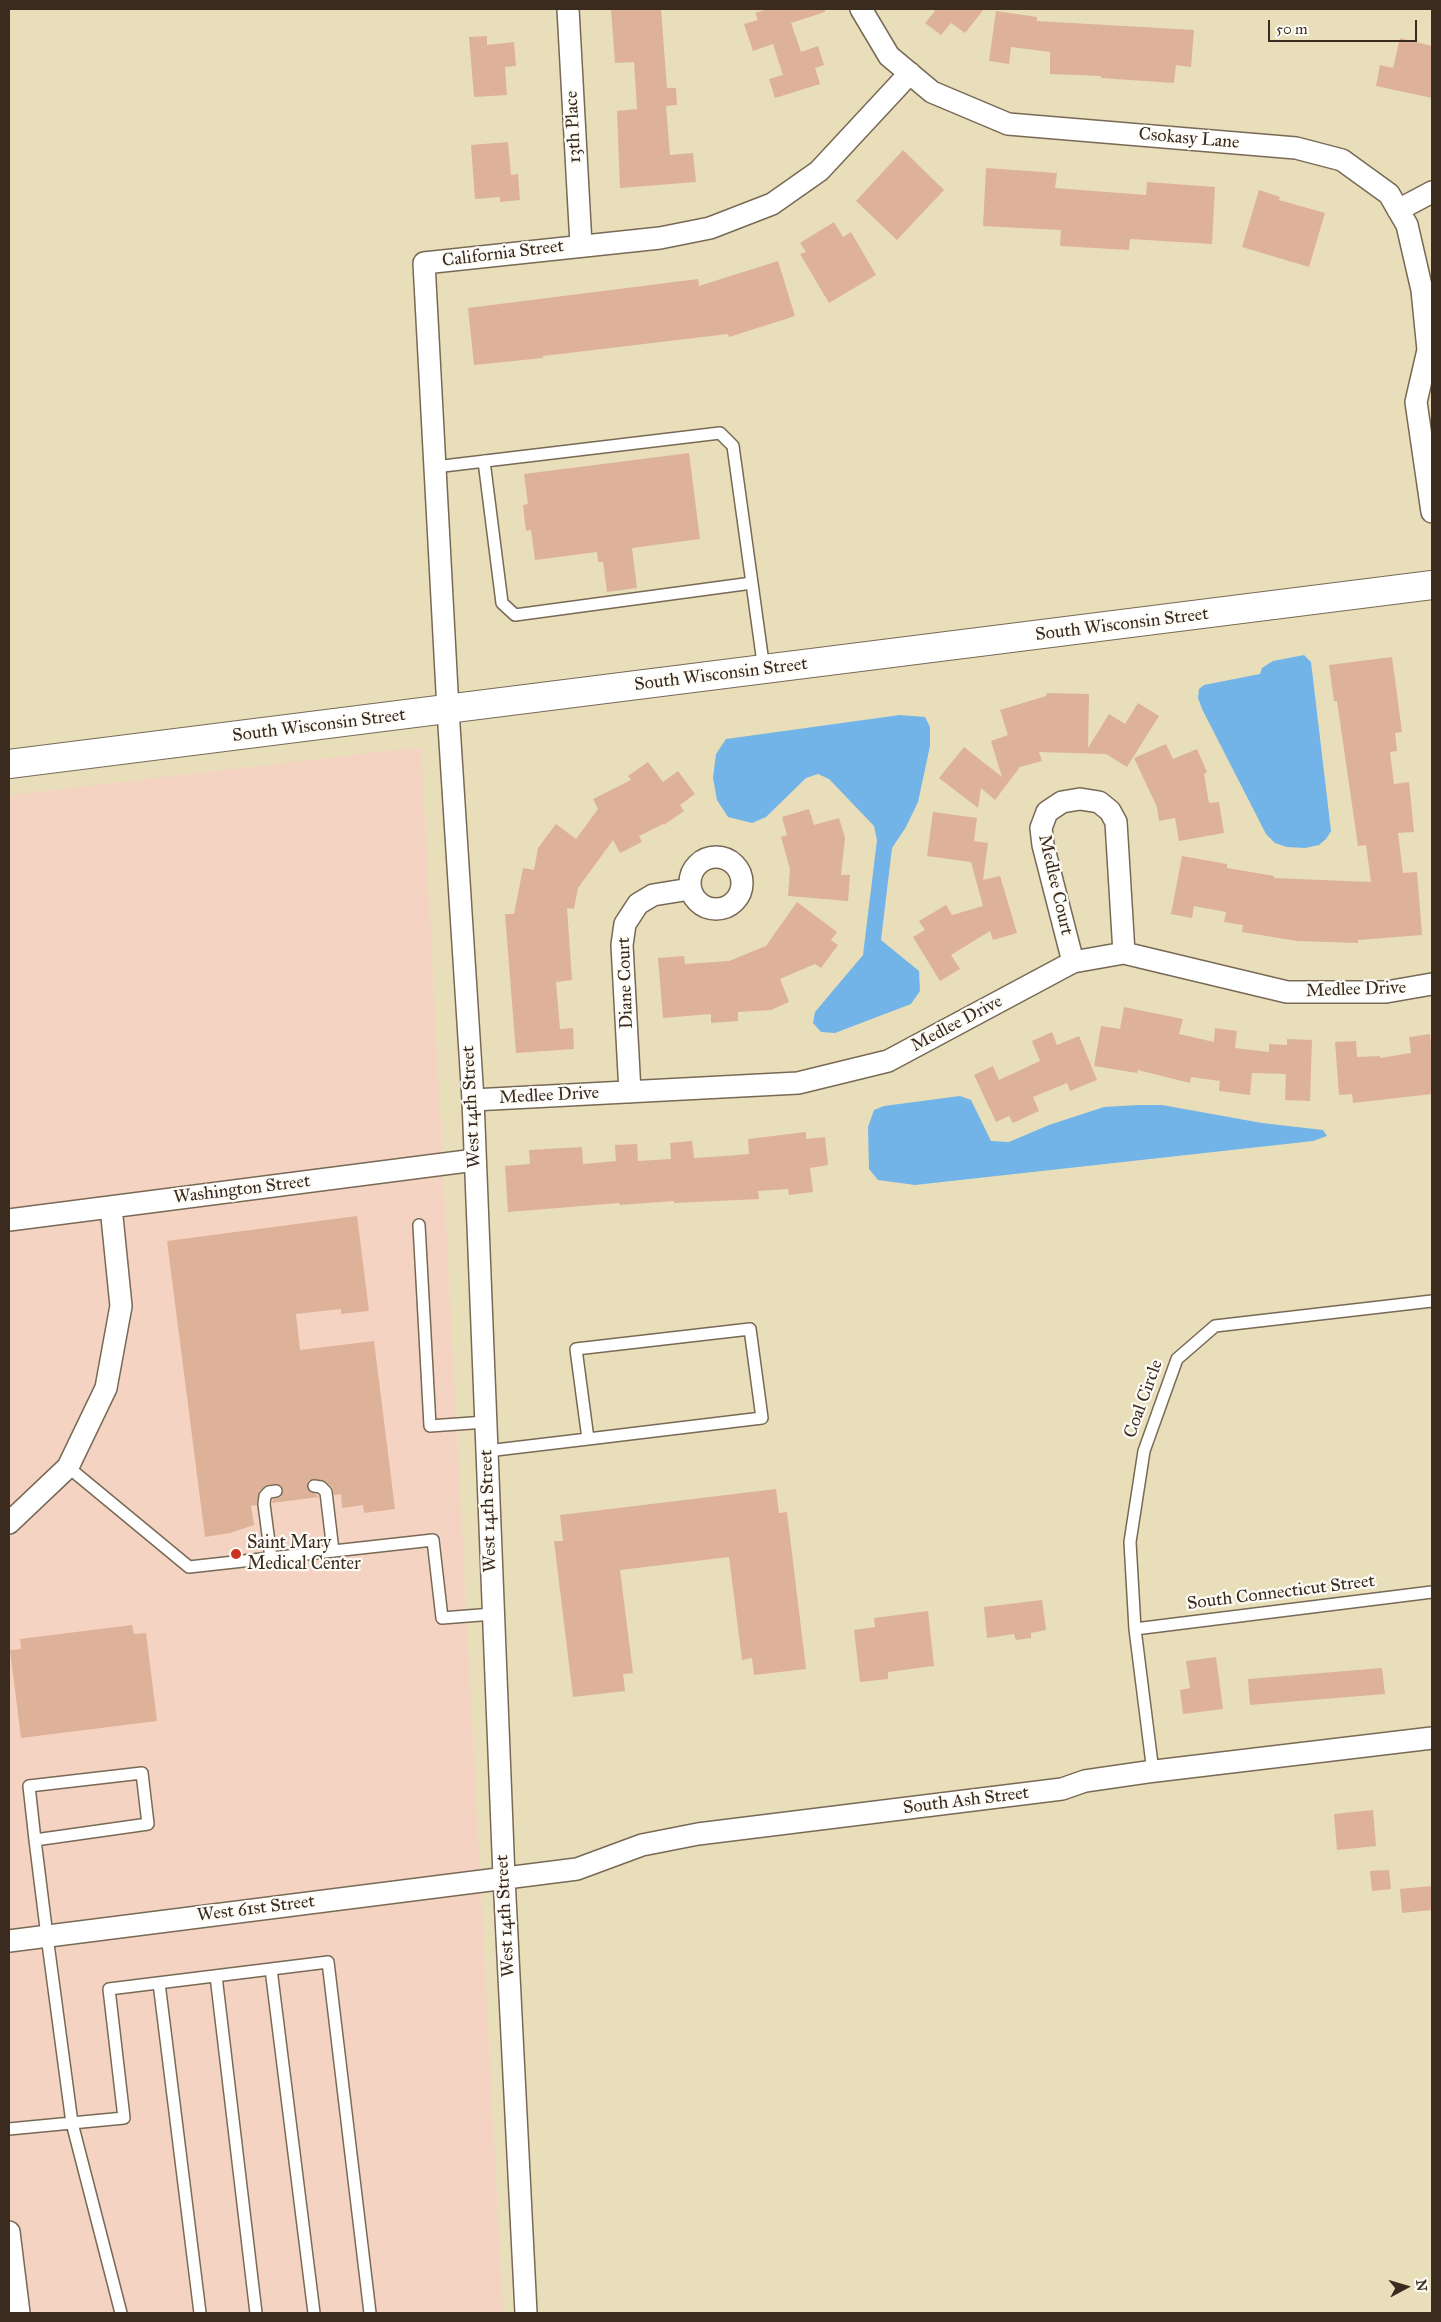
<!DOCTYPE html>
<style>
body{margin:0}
#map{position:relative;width:1441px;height:2322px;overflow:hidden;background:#e8deba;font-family:"IM FELL Great Primer",serif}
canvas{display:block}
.frame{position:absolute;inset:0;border:10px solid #3b2a1e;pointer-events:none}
.north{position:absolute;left:1381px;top:2262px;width:50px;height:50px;-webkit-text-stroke:4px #fdfcf7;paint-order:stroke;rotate:84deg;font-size:14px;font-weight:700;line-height:20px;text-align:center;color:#3b2a1e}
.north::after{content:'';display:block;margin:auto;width:18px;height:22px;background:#3b2a1e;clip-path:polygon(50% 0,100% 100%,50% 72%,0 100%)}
.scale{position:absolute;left:1268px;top:20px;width:149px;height:22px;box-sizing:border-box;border:2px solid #3b2a1e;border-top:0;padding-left:6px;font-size:15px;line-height:18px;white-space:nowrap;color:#3b2a1e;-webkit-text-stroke:4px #fdfcf7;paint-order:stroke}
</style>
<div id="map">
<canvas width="1441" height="2322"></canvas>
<div class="frame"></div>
<div class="north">N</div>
<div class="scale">50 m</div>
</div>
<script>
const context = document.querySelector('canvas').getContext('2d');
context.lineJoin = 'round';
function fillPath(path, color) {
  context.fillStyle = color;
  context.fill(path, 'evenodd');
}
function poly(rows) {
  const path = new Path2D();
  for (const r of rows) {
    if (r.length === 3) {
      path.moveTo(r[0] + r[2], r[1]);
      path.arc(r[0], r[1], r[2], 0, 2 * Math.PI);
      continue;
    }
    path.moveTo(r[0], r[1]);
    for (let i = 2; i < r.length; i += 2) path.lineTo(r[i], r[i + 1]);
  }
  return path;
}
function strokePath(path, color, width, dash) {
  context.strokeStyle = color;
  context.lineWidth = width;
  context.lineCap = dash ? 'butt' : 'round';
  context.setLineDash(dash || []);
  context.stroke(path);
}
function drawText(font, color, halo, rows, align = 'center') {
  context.font = font + ' "IM FELL Great Primer",serif';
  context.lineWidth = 4.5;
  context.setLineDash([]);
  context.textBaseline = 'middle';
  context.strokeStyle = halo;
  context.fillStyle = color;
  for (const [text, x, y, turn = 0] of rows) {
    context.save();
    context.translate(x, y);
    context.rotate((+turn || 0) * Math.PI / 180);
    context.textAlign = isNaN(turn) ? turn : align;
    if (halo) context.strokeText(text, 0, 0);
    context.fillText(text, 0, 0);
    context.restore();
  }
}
fillPath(poly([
 [421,747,503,2313,9,2313,9,795]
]), '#f5d3c2');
fillPath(poly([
 [1304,655,1311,662,1331,831,1326,839,1319,845,1305,848,1287,847,1275,843,1266,834,1202,709,1198,698,1199,689,1204,685,1260,674,1262,668,1273,661],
 [900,715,925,717,930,727,930,746,918,802,906,827,892,848,881,940,919,971,920,991,911,1004,835,1033,821,1032,813,1023,815,1012,863,955,877,840,874,826,829,779,818,774,806,778,766,817,752,823,728,817,717,800,713,778,716,754,726,739],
 [960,1096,971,1100,991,1141,1009,1142,1049,1125,1104,1107,1139,1105,1162,1105,1262,1123,1323,1130,1327,1136,1313,1141,915,1185,878,1180,869,1169,868,1127,874,1110,884,1106]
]), '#72b4e7');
fillPath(poly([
 [661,9,667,88,676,88,677,105,666,106,670,155,693,153,696,182,620,188,617,111,637,109,634,62,615,63,611,10],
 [768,9,825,9,825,12,791,23,801,52,818,46,824,65,815,68,820,84,775,98,769,79,783,75,773,44,753,51,744,24,758,20,755,13],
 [933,9,984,9,965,33,951,23,941,35,925,23,935,11],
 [996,11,1037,17,1037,21,1194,30,1191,67,1176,65,1174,83,1101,78,1101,76,1050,74,1050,52,1011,47,1009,64,989,61],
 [487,36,487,45,514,42,516,66,505,67,507,95,474,97,469,37],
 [1400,38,1432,46,1432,98,1376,86,1380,65,1393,68],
 [508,142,511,175,518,174,520,200,500,202,500,197,475,199,471,145],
 [903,150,944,190,897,240,856,201],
 [986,168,1057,173,1055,188,1146,195,1147,182,1215,187,1212,244,1130,239,1129,250,1060,246,1061,230,983,226],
 [1259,190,1280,197,1279,200,1325,213,1309,267,1242,247],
 [834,222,843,237,851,232,876,275,829,303,800,254,806,252,800,243],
 [778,261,795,316,729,337,728,334,543,356,543,358,474,365,468,308,698,279,699,286],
 [689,453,700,539,632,548,637,588,607,592,603,562,598,562,597,552,535,560,531,530,526,531,523,505,528,504,524,474],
 [1392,657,1402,732,1395,733,1397,751,1390,752,1394,784,1409,782,1414,832,1398,833,1403,873,1417,872,1422,935,1358,940,1358,943,1297,941,1242,932,1243,925,1224,922,1226,912,1194,906,1192,918,1171,914,1182,856,1227,864,1227,868,1274,876,1274,878,1371,882,1366,845,1358,846,1337,701,1334,701,1329,665],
 [1047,693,1089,694,1088,748,1109,714,1125,724,1138,703,1159,716,1127,767,1106,754,1039,752,1042,761,1020,767,995,800,981,788,978,808,939,778,964,747,1002,777,991,741,1008,735,1000,710,1046,696],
 [1166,744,1173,759,1197,749,1207,772,1204,774,1209,803,1219,802,1224,833,1179,841,1175,818,1159,821,1157,807,1134,758],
 [648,762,663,782,678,771,695,794,680,805,684,811,664,825,663,824,639,836,642,842,620,853,613,840,578,888,574,909,567,908,572,980,556,982,560,1029,573,1028,574,1049,516,1053,505,914,514,914,523,868,534,870,538,848,556,824,576,839,598,809,593,799,631,780,628,776],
 [809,809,814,825,839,818,845,838,841,875,850,875,848,901,788,896,790,869,781,837,787,835,782,817],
 [933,812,977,818,974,841,988,843,983,880,1000,876,1017,933,993,940,990,931,951,955,960,969,940,981,913,937,925,930,919,921,946,905,952,915,983,906,971,862,927,856],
 [797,902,837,932,831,940,838,945,821,968,815,964,780,979,789,1002,771,1010,738,1012,738,1021,711,1023,711,1014,663,1018,658,958,684,956,685,964,729,961,766,946],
 [1124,1007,1183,1019,1179,1034,1214,1042,1215,1028,1237,1031,1235,1048,1269,1052,1269,1044,1287,1045,1287,1039,1312,1040,1310,1101,1285,1100,1286,1074,1252,1073,1250,1095,1219,1091,1220,1081,1191,1077,1190,1083,1138,1070,1137,1073,1094,1066,1101,1026,1120,1029],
 [1052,1032,1057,1045,1079,1036,1097,1080,1070,1091,1067,1083,1033,1097,1039,1111,1013,1123,1009,1116,996,1122,974,1075,993,1066,999,1080,1040,1061,1032,1041],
 [1430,1034,1432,1052,1432,1094,1353,1103,1352,1094,1339,1095,1335,1042,1356,1041,1357,1057,1380,1056,1380,1058,1411,1053,1409,1037],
 [806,1132,806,1139,825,1137,828,1165,810,1168,813,1192,789,1195,788,1189,758,1191,759,1199,674,1203,674,1201,620,1205,619,1203,508,1212,505,1166,530,1164,529,1150,582,1147,583,1164,616,1161,615,1145,637,1144,638,1161,671,1159,670,1143,692,1141,694,1158,726,1156,749,1154,748,1139],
 [357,1216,369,1311,341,1314,341,1309,296,1314,300,1350,374,1341,395,1509,364,1513,363,1505,342,1508,341,1494,334,1495,332,1487,326,1482,315,1479,308,1481,307,1488,319,1497,272,1503,273,1499,281,1497,283,1489,278,1484,268,1485,259,1491,257,1505,251,1506,254,1525,230,1533,205,1537,167,1241],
 [776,1489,779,1513,787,1512,806,1669,754,1675,752,1658,742,1660,729,1557,620,1570,633,1673,623,1674,625,1691,573,1697,554,1541,563,1541,560,1515],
 [1042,1600,1046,1630,1031,1633,1031,1638,1016,1640,1014,1634,987,1638,984,1607],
 [928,1611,934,1666,888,1672,888,1679,860,1682,854,1630,875,1627,874,1618],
 [132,1625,134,1634,146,1633,157,1721,21,1738,10,1650,21,1649,20,1639],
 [1216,1657,1223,1709,1183,1714,1180,1690,1190,1688,1186,1661],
 [1382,1668,1385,1694,1250,1705,1248,1679],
 [1373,1810,1376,1846,1337,1850,1334,1814],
 [1389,1870,1391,1889,1372,1891,1370,1871],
 [1431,1886,1432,1910,1402,1913,1400,1889]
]), '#deb298');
const service = poly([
 [484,461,502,603,515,615,752,583],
 [435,467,720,433,733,446,764,670],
 [419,1225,430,1426,486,1422],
 [487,1451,588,1439,762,1418,750,1329,576,1349,588,1439],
 [68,1467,189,1567,433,1540,442,1618,493,1614],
 [314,1486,321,1487,326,1492,333,1551],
 [271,1558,264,1504,265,1496,269,1492,276,1491],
 [1135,1629,1432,1592],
 [1153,1772,1135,1629,1130,1542,1144,1451,1177,1359,1215,1326,1432,1301],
 [35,1840,148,1824,142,1773,29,1786,35,1840,47,1936,72,2123,121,2313],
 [271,1969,314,2313],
 [216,1976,256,2313],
 [159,1983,200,2313],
 [9,2129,124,2118,109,1989,328,1962,370,2313]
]);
const minor = poly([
 [568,9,581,245],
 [861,9,889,56,932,92,1008,124,1296,148,1342,160,1389,194,1407,225,1422,290,1428,350,1432,360],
 [1398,210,1432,192],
 [1428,350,1416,402,1432,512],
 [716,883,26],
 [1073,962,1043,845,1041,828,1047,812,1062,802,1080,799,1099,802,1110,811,1116,822,1124,953],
 [630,1092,622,945,625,924,638,904,653,895,690,889],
 [473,1100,798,1083,888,1061,1073,962,1124,953,1287,992,1386,992,1432,984],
 [9,1220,475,1160],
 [9,1523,68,1467,106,1388,121,1306,111,1207],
 [9,1941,577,1869,642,1845,698,1834,1062,1789,1085,1781,1147,1772,1432,1738],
 [9,2232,19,2313],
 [526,2313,504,1877,473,1100,448,710,424,263,660,238,710,228,772,204,819,171,910,73]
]);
const tertiary = poly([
 [9,764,1432,585]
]);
strokePath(service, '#786955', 14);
strokePath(minor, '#786955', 24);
strokePath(tertiary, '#786955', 30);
strokePath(service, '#fff', 11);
strokePath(minor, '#fff', 21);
strokePath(tertiary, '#fff', 28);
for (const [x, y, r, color] of [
 [236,1554,6,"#c8321e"]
]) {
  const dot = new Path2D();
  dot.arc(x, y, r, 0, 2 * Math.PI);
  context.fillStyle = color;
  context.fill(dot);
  strokePath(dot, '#fdfcf7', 2);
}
drawText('18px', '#3b2a1e', '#fdfcf7', [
 ["13th Place",574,127,-93],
 ["Csokasy Lane",1189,139,5],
 ["California Street",503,254,-7],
 ["South Wisconsin Street",1122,625,-7],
 ["South Wisconsin Street",721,675,-7],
 ["South Wisconsin Street",319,726,-7],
 ["Medlee Court",1055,885,77],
 ["Diane Court",626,983,-92],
 ["Medlee Drive",1356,990,-2],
 ["Medlee Drive",957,1024,-28],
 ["Medlee Drive",549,1096,-3],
 ["West 14th Street",472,1107,-93],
 ["Washington Street",242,1190,-7],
 ["Coal Circle",1144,1399,-70],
 ["West 14th Street",489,1511,-92],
 ["South Connecticut Street",1281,1593,-7],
 ["South Ash Street",966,1801,-7],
 ["West 61st Street",256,1909,-7],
 ["West 14th Street",506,1916,-93]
]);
drawText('18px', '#3b2a1e', '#fdfcf7', [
 ["Saint Mary",247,1544],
 ["Medical Center",247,1565]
], 'left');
</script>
